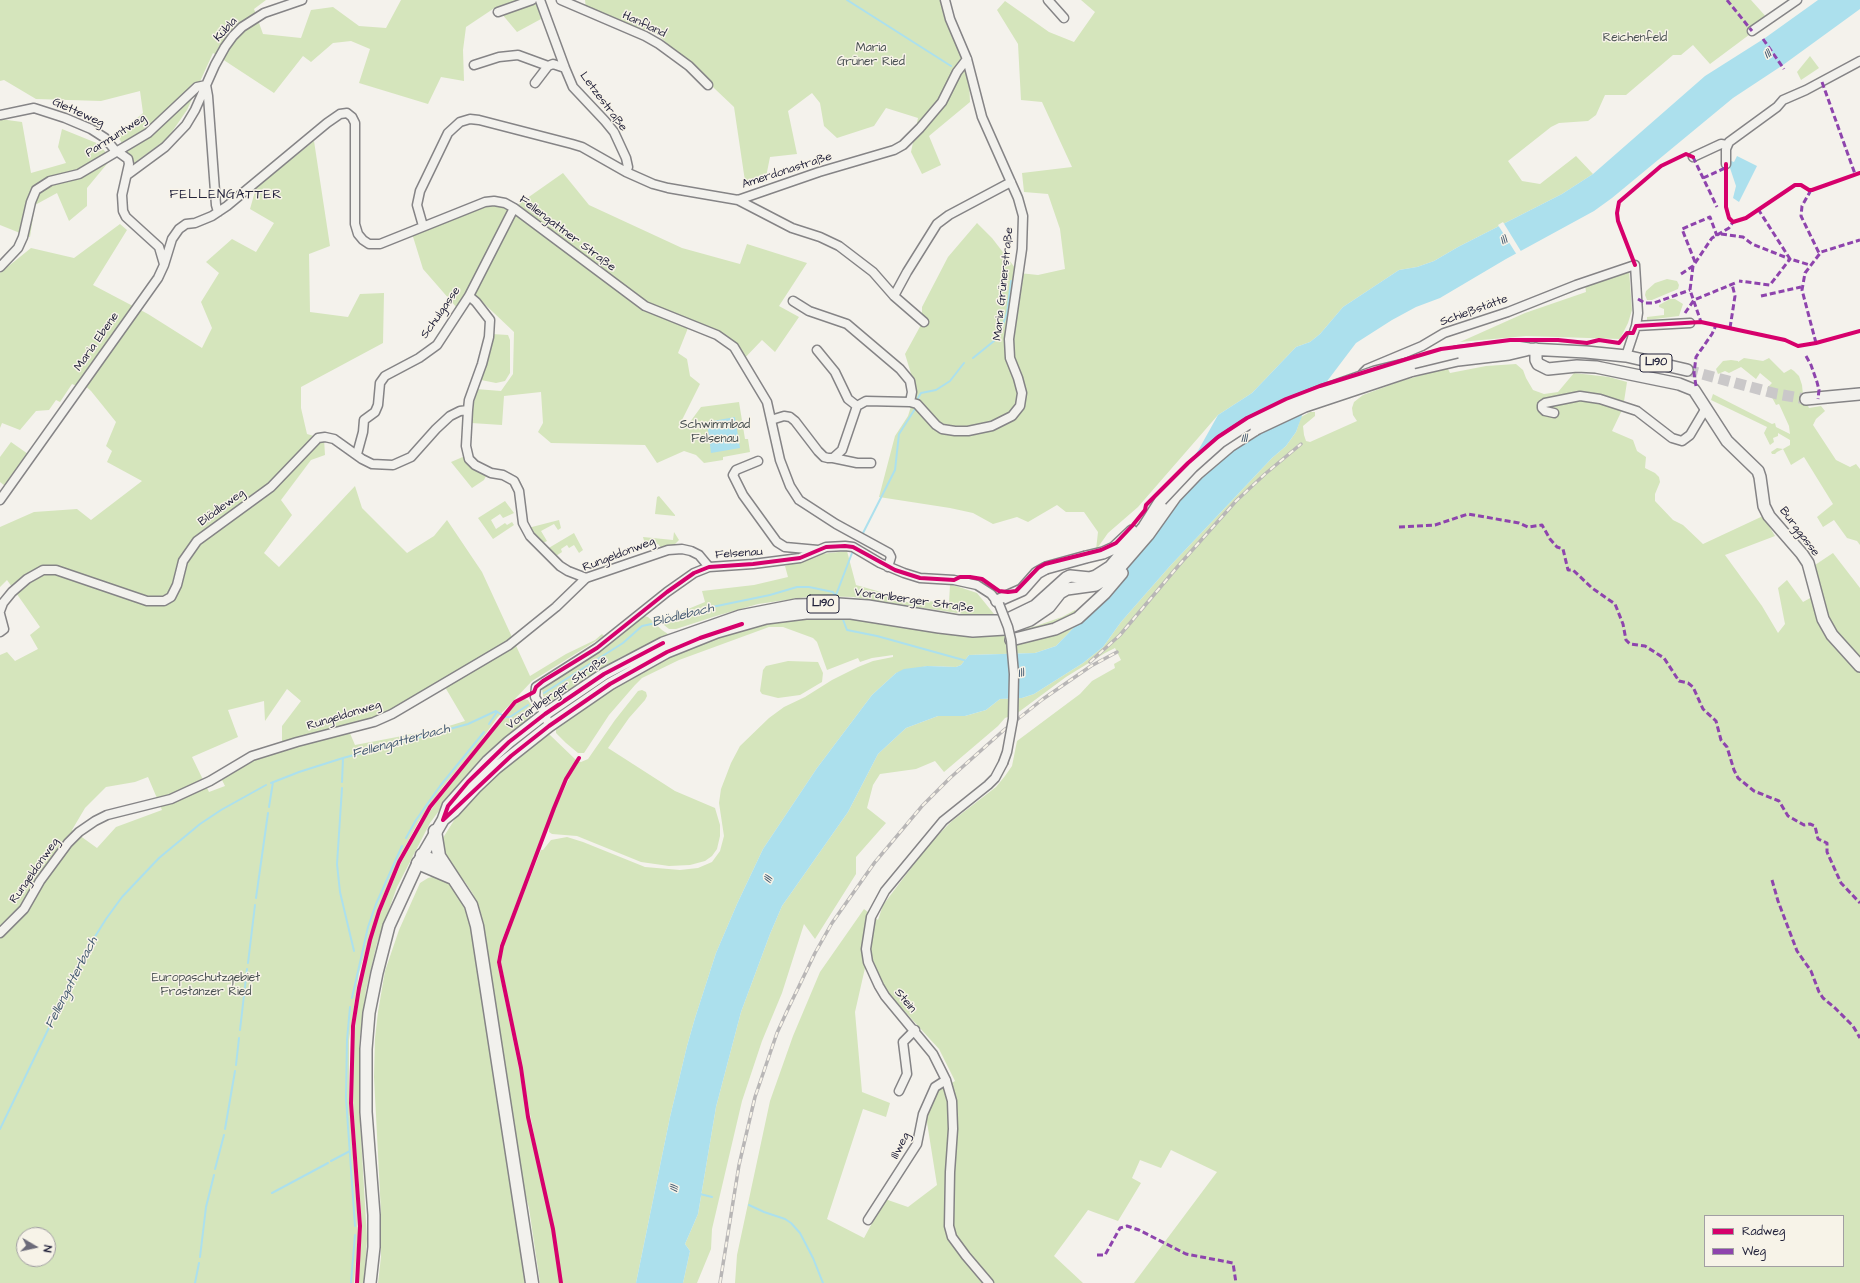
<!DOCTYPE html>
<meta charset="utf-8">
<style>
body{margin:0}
#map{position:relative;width:1860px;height:1283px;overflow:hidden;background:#f4f2ec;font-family:"Architects Daughter",sans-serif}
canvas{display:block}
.legend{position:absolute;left:1704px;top:1215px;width:140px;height:52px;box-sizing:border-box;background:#f7f3e8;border:1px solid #a29fa3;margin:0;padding:5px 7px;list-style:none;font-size:12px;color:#22223b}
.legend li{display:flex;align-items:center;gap:8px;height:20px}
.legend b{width:20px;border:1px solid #a29fa3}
.north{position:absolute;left:16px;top:1227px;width:40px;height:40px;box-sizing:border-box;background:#f7f3e8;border:1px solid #a29fa3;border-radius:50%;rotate:99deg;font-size:11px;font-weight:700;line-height:16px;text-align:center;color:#22223b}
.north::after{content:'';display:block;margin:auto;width:14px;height:18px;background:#6c6b79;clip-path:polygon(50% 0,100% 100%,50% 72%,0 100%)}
</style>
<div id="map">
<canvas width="1860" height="1283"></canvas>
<ul class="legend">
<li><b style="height:5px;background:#d6006c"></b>Radweg</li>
<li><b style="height:5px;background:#8e44ad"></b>Weg</li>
</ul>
<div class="north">N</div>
</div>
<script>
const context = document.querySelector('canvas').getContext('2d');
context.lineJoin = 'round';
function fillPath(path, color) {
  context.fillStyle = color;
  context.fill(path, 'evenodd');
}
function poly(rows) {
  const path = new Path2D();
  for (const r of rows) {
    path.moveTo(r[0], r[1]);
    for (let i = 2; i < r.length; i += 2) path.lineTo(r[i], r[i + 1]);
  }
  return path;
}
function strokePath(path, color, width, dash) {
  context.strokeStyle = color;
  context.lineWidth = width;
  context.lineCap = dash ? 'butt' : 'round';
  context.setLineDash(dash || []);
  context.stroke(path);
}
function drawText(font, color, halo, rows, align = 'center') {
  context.font = font + ' "Architects Daughter",sans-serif';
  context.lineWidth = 3;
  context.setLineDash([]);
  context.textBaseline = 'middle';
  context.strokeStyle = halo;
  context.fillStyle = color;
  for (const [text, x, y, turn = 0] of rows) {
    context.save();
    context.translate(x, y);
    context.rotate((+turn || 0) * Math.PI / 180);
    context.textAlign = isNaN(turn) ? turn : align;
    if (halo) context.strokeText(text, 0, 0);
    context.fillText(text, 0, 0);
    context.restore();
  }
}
fillPath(poly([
 [0,0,266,0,254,9,263,34,301,38,311,10,333,7,359,26,386,28,401,0,536,0,541,19,517,32,496,7,466,27,463,50,464,81,441,77,428,104,359,83,370,49,351,41,333,43,311,62,303,56,274,93,213,53,187,110,167,139,134,163,117,135,143,113,140,91,101,101,36,99,4,80,0,81],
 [585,0,941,0,969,79,970,102,929,136,941,165,922,174,911,152,918,118,886,108,874,126,837,138,824,126,820,103,812,93,788,111,797,154,770,157,765,182,745,181,734,107,657,34,586,9],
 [1081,0,1751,0,1769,20,1710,64,1693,45,1681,55,1673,55,1626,95,1605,95,1596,115,1588,121,1559,123,1551,127,1508,161,1522,181,1540,184,1576,156,1593,174,1562,194,1458,247,1434,261,1417,267,1399,270,1343,307,1320,334,1310,342,1296,347,1252,393,1218,415,1138,507,1108,533,1096,550,1098,532,1084,512,1066,512,1057,505,1028,522,1017,517,993,524,973,513,950,508,879,497,895,436,908,416,916,390,905,354,922,323,922,307,948,257,977,223,992,238,1019,273,1038,275,1065,269,1060,229,1048,194,1024,192,1022,173,1072,167,1042,102,1021,100,1018,44,997,10,1005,1,1049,32,1074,42,1095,12],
 [1810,56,1819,68,1801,80,1797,72],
 [0,119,22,122,31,173,66,163,58,147,62,129,99,144,111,159,87,188,87,206,69,221,57,193,35,205,30,237,0,225],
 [314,141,330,246,309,254,310,312,348,317,360,294,384,293,383,343,301,387,301,408,307,434,324,439,325,455,311,460,281,500,292,515,264,553,279,567,355,486,362,508,407,553,434,536,447,520,482,572,530,676,566,654,595,640,602,634,604,636,532,681,497,718,477,746,442,788,419,821,400,856,379,906,359,973,349,1040,349,1098,357,1211,358,1237,354,1283,0,1283,0,655,7,652,15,661,38,649,30,635,40,627,7,580,0,587,0,527,34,512,77,509,91,520,142,481,107,462,112,451,106,446,116,422,91,391,81,382,77,386,72,384,60,402,56,400,49,410,36,411,20,430,2,423,0,428,0,273,31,248,74,258,120,224,127,230,93,285,148,314,202,348,212,328,201,302,219,273,206,262,232,239,256,252,274,223,250,209,256,188],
 [442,682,465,721,439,729,355,745,349,731,389,713],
 [287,689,301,701,282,726,282,748,243,763,220,776,225,786,209,792,192,757,238,737,228,710,264,701,265,721],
 [148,777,162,810,116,827,97,848,72,830,85,808,106,787,135,782],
 [24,1235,48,1235,48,1259,24,1259],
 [563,173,589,205,682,248,740,264,747,244,807,263,779,306,799,317,775,352,762,340,740,363,727,346,721,340,688,328,678,353,687,359,690,376,700,384,678,428,690,422,701,407,739,402,745,439,748,439,750,452,723,457,723,460,704,463,696,455,684,451,657,463,645,445,551,443,538,432,543,423,541,392,504,396,502,425,471,423,476,389,501,391,513,374,514,332,475,295,467,291,457,308,423,269,410,227,477,202,516,206],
 [1629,270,1632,310,1628,323,1620,339,1526,336,1460,342,1525,313,1586,292,1585,284],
 [1667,279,1677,281,1679,285,1678,289,1652,300,1647,300,1645,295,1646,291,1655,283],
 [1670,299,1675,299,1683,304,1679,316,1647,320,1647,317,1664,315,1664,309,1659,307,1659,305],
 [492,334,508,335,510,340,510,373,505,381,496,383,481,380],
 [1744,358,1763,361,1769,358,1784,373,1791,369,1794,371,1799,376,1802,385,1803,395,1809,408,1821,406,1825,411,1816,419,1813,425,1836,460,1850,467,1856,464,1860,469,1860,545,1857,541,1847,538,1834,520,1823,527,1817,517,1833,504,1804,457,1791,465,1783,449,1777,452,1775,454,1772,454,1771,452,1777,448,1783,449,1790,445,1790,440,1778,433,1778,436,1773,438,1774,442,1770,445,1764,433,1767,427,1711,400,1713,394,1772,424,1775,423,1776,427,1790,434,1789,426,1779,404,1776,405,1767,388,1772,383,1760,373,1756,379,1741,367,1729,373,1725,371,1718,374,1716,369,1723,361,1731,360,1738,361,1738,362],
 [1516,364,1523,370,1526,378,1533,390,1544,394,1558,392,1574,373,1609,377,1627,382,1623,408,1612,431,1633,440,1637,451,1646,457,1645,468,1655,473,1659,477,1660,482,1655,494,1655,501,1673,520,1683,525,1703,544,1763,516,1775,536,1725,555,1762,606,1778,633,1785,624,1778,588,1787,580,1803,602,1812,597,1860,671,1860,1283,1134,1283,1217,1172,1171,1150,1161,1168,1140,1160,1132,1178,1141,1183,1118,1221,1088,1210,1054,1256,1083,1283,735,1283,737,1255,770,1101,793,1036,820,972,864,909,878,920,883,905,930,843,952,821,996,787,1005,776,1012,766,1017,741,1080,694,1092,681,1115,668,1114,664,1121,660,1115,648,1105,653,1066,677,1016,714,1005,718,998,726,944,772,935,761,916,769,880,774,873,785,867,808,886,823,856,857,856,874,815,939,804,924,782,993,762,1041,742,1101,712,1229,711,1249,697,1283,683,1283,690,1251,685,1244,698,1214,716,1107,741,1012,770,934,782,906,848,812,878,754,906,728,938,716,965,716,986,710,1000,699,1022,698,1034,694,1083,663,1103,647,1121,622,1170,566,1272,458,1286,446,1296,432,1301,417,1310,412,1315,412,1315,416,1303,426,1304,435,1306,441,1310,442,1357,421,1353,415,1352,408,1354,402,1363,395,1401,381,1444,369,1448,369,1450,373,1486,366],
 [873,963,888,993,939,1049,955,1081,936,1092,926,1116,937,1185,908,1207,885,1199,864,1238,827,1219,863,1109,886,1117,890,1103,862,1092,855,1012,865,968],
 [1705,1216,1843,1216,1843,1266,1705,1266],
 [11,442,28,454,5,486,0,482,0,457],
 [465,456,486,476,484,480,472,488,451,462],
 [659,496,675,515,675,516,655,514,657,497],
 [505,501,514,513,503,518,500,514,491,520,496,529,505,523,507,525,512,522,514,525,493,539,478,518],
 [559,520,561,528,558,530,554,524,541,531,547,541,543,543,528,528],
 [674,532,679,540,673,546,661,548,658,544,646,548,643,537,673,540],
 [574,533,583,550,579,553,574,545,569,548,567,545,561,549,562,552,556,556,553,556,547,549],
 [847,551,856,585,888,594,888,598,916,604,917,600,949,603,950,585,956,586,977,593,994,614,987,615,963,614,853,597,814,596,758,604,716,616,676,629,669,629,659,621,705,602,702,591,754,585,788,577,785,566,821,554],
 [1833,553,1860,588,1860,659,1834,630,1825,612,1815,565],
 [1075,610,1081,620,1056,646,1035,653,969,655,961,665,956,667,927,666,896,673,872,695,817,768,763,849,737,904,716,953,695,1018,687,1046,670,1117,636,1283,540,1283,529,1208,523,1186,483,921,473,894,465,882,447,864,441,841,458,814,479,791,500,772,547,734,550,735,576,760,576,761,581,762,588,759,615,720,638,691,642,690,646,692,647,696,645,700,629,718,608,748,675,791,715,808,720,825,720,836,717,849,712,856,705,861,690,865,669,866,641,862,577,836,552,834,549,832,549,826,555,809,569,779,566,777,565,778,500,945,497,961,519,1069,527,1117,533,1145,536,1145,501,962,503,946,541,850,543,850,551,840,567,837,583,842,645,867,680,870,698,868,712,862,720,851,724,836,719,803,721,789,731,763,740,746,769,718,784,707,805,697,832,680,858,667,873,661,893,657,893,655,872,658,860,662,858,658,827,670,817,642,813,638,783,627,769,627,679,660,642,678,635,685,609,715,584,753,578,753,566,743,556,733,556,727,608,692,662,660,686,649,743,628,784,619,838,616,1002,634,1036,626,1062,617],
 [644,616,648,617,662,630,671,636,654,642,619,658,553,700,548,700,543,696,542,688,600,651],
 [788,661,818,662,823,673,822,682,800,695,778,698,762,694,760,691,763,670,766,666],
 [524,699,528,700,532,706,533,712,530,718,484,758,452,793,430,823,397,887,377,943,366,990,359,1044,359,1103,367,1239,364,1283,358,1283,362,1226,353,1103,353,1044,360,988,371,941,381,911,401,863,425,819,446,788,509,711,519,701],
 [436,876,451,884,466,907,471,924,525,1283,378,1283,381,1257,381,1213,374,1077,375,1038,378,1012,385,971,399,930,420,883,428,878]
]), '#d5e5bc');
fillPath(poly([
 [1818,0,1860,0,1860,9,1783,65,1733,98,1612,198,1594,211,1506,259,1440,298,1416,307,1392,320,1356,343,1303,413,1296,432,1286,446,1272,458,1170,566,1121,622,1103,647,1083,663,1034,694,1022,698,1000,699,986,710,965,716,938,716,906,728,878,754,848,812,782,906,770,934,741,1012,716,1107,698,1214,685,1244,690,1251,683,1283,636,1283,670,1117,687,1046,695,1018,716,953,737,904,763,849,817,768,872,695,896,673,904,669,927,666,956,667,961,665,969,655,1035,653,1056,646,1081,620,1199,449,1218,415,1252,393,1296,347,1310,342,1320,334,1343,307,1399,270,1417,267,1434,261,1458,247,1562,194,1593,174,1705,76,1765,38],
 [1737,156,1757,166,1739,202,1733,198,1736,186,1729,165,1731,161,1734,162],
 [735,417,740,448,711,453,707,422]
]), '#ace0ed');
fillPath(poly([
 [1503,222,1522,253,1517,255,1498,225]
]), '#f4f2ec');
strokePath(poly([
 [847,0,951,66],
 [973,358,994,341,1000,333,1007,313,1011,281],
 [918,398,921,393,936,390,950,381,964,363],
 [863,533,895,470,899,434,915,409],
 [836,595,852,553],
 [842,617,847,630,877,636,967,661],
 [544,693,623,643,642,626,675,619,712,607,770,595,797,587,809,587,833,592,836,597],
 [489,724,497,712],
 [342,782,343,758],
 [271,783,299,772,343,758,468,724,496,711,505,717,510,717,528,705],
 [342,788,337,864,340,892,354,951],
 [269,807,273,782],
 [406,838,416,820,440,786,484,732],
 [256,898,268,813],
 [248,963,255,905],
 [352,998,368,927,376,904,402,846],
 [350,1007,347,1040,346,1098,355,1226],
 [240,1030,247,969],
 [236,1065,239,1038],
 [0,1129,86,951,106,919,122,897,159,858,200,824,221,810,266,785],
 [225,1129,235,1071],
 [331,1161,350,1151],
 [215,1169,224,1135],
 [272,1193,328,1163],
 [700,1194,712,1197],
 [749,1205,764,1212,785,1219,791,1223,800,1233,813,1258,823,1283],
 [200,1257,206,1207,214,1175],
 [195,1283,199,1263],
 [351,1283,355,1235]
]), '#ace0ed', 2);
strokePath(poly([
 [1687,370,1777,394,1806,399]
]), '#cac8c9', 11, [11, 5.5]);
const minor = poly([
 [540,0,565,68,573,87,605,121,614,132,626,158,628,167,626,172],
 [561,0,645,36,659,44,689,66,708,85],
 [1048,0,1064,18],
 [498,12,532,0],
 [1752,31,1797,0],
 [474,65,499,57,518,55,548,66,553,64,565,68],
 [535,83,548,66],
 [206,85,208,96,216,205,218,212],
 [0,115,34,108,65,118,91,129,105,138,114,149,128,159,129,164,122,195,123,211,126,217,159,247,164,264],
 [1693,157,1721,144,1727,145],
 [1726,164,1726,149,1729,142,1777,107,1783,100,1806,90,1860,61],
 [127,175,165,147,186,125,195,110,215,65,225,47,233,36,242,27,264,13,302,0],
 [738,200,792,228,820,237,839,246,873,272,894,296,924,322],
 [423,226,417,205,420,191,448,133,460,122,470,119,479,120,572,144,582,147,626,172,653,184,668,188,738,200,819,172,894,150,903,145,920,128,942,102,957,72,967,59],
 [0,267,18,248,23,237,31,202,36,190,50,181,79,174,148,133,197,87,206,85],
 [469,296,476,302,490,320,489,337,482,364,469,400,468,410,466,446,469,459,475,465,491,473,503,475,514,481,519,491,523,523,530,536,560,566,568,571,586,578],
 [894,296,907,272,937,224,949,215,1011,182],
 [793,301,809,311,847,324,900,369,910,381,912,392,910,402],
 [1636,326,1690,323],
 [817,350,835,372,848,399,857,406],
 [1363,373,1367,369,1422,346,1444,333,1508,312,1576,285,1635,265,1638,313,1636,326,1626,356],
 [1554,413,1545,411,1542,408,1542,405,1545,403,1580,396,1600,399,1637,411,1672,438,1682,441,1690,435,1706,408],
 [771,420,784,416,790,417,795,421,818,451,824,457,828,458,833,458,842,450,857,406,866,401,910,402,917,404,936,425,942,429,955,431,968,431,992,426,1012,416,1020,406,1022,393,1018,378,1010,358,1009,339,1022,249,1023,216,1018,198,982,117,967,59,950,19,945,0],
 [357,454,363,432,364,420,375,412,378,405,380,383,385,376,419,358,437,345,469,296,514,208],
 [833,458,857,463,871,463],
 [758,461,736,470,733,475,743,495,777,542,785,547,818,550],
 [0,500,158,278,164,265,172,239,179,229,186,224,195,223,212,216,227,206,327,123,340,114,347,113,352,117,355,123,355,224,358,234,363,240,369,244,380,244,485,202,494,201,505,203,514,208,645,306,717,335,734,347,767,402,780,460,790,486,799,500,836,524,889,553,891,557,888,567],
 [0,611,3,603,12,592,27,579,43,570,56,570,147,601,164,601,171,597,177,585,183,561,197,541,271,487,318,438,325,437,334,439,362,459,372,464,393,465,411,457,436,429,450,416,460,411,468,410],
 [0,614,4,629,0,632],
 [549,726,545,714,535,697,536,687,597,648,667,592,694,573,709,567,753,564,800,558,826,547,845,546,853,547,880,563,904,573,920,578,954,580,977,585,991,594,999,604],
 [0,933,24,909,40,881,68,843,79,832,95,821,107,815,171,799,210,781,252,756,297,742,374,722,392,714,509,645,556,607,586,578,668,550,682,549,691,551,699,555,709,567],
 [899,1091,907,1074,903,1042,915,1030],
 [868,1220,917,1144,923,1114,935,1087,946,1080],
 [989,1283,966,1256,952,1237,949,1226,950,1172,953,1129,952,1101,946,1080,933,1054,885,996,879,986,868,962,866,949,871,917,885,891,943,821,988,785,995,778,1003,763]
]);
const major = poly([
 [1536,349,1536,360,1538,364,1548,369,1577,366,1596,367,1679,384,1694,390,1727,441,1758,471,1760,477,1764,506,1769,516,1802,554,1808,563,1823,619,1832,635,1860,666],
 [1457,352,1509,346,1529,349,1586,352,1626,356,1687,370],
 [1410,371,1458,360,1509,354,1526,350],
 [1806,399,1860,394],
 [1086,557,1103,553,1114,548,1132,531],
 [997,601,1022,590,1037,573,1046,568],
 [1011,640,1055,629,1078,618,1105,593,1122,573],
 [444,819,454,811,475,788,496,768,549,726,610,684,667,652,717,632,766,618,806,613,851,613,939,627,973,631,1005,629,1030,620,1049,607,1060,593,1067,589,1096,585,1116,572,1148,535,1175,497,1198,473,1231,445,1256,429],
 [370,1283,374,1247,374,1215,366,1112,366,1049,369,1013,377,973,389,926,418,863,443,820,448,806,488,761,509,742,545,714,604,674,663,643,740,616,796,605,838,604,868,606,958,621,1004,621,1035,606,1066,578,1070,576,1090,578,1096,576,1110,567,1144,527,1161,500]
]);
const highway = poly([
 [435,831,439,856,471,905,477,926,532,1283],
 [422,855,443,866],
 [418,863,453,878]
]);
strokePath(minor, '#858486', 11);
strokePath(major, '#858486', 14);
strokePath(highway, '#858486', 15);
strokePath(minor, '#f2f1ed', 8);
strokePath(major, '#f2f1ed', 11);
strokePath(highway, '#f2f1ed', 12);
const rail = poly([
 [1090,662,1120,635,1179,565,1236,501,1265,474,1301,444],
 [720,1283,739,1165,755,1097,777,1033,788,1009,815,953,832,923,875,862,922,806,950,778,1004,730,1043,699,1091,666,1117,652]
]);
strokePath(rail, '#b8b6b6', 3.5);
strokePath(rail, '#f7f3e8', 2, [6]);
const minorBridge = poly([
 [999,604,1008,627,1011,640,1014,674,1013,719,1007,752,1003,763]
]);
const majorBridge = poly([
 [1256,429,1305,406,1410,371],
 [1161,500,1192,467,1220,442,1249,423,1287,405,1321,391,1375,372,1457,352],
 [1046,568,1086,557]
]);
strokePath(minorBridge, '#858486', 11, []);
strokePath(majorBridge, '#858486', 14, []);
strokePath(minorBridge, '#f2f1ed', 8);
strokePath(majorBridge, '#f2f1ed', 11);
strokePath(poly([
 [1727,0,1752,31],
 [1763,39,1784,69],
 [1822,82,1855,174],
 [1693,157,1717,207],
 [1703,178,1725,168],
 [1811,190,1802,206,1801,216,1819,253],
 [1758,209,1790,259,1810,265],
 [1721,234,1743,237,1752,244,1790,259,1770,285,1739,281],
 [1695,262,1682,229,1710,217,1717,236],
 [1693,266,1690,290,1701,322],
 [1681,274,1693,266,1712,238,1729,228,1733,222],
 [1761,296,1801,287],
 [1638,299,1645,303,1654,303,1690,290],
 [1685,313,1694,300,1735,283],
 [1730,328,1735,296,1732,284],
 [1816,343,1802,290,1805,273,1821,252,1860,240],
 [1806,356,1811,365,1817,382,1819,390,1818,399],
 [1696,386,1694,373,1696,357,1712,334,1716,325],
 [1399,527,1435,525,1468,514,1519,523,1528,527,1542,525,1550,539,1557,547,1563,549,1568,570,1573,570,1592,588,1615,604,1623,624,1626,640,1630,644,1645,646,1664,658,1679,681,1688,683,1693,687,1703,709,1716,721,1721,740,1727,747,1734,770,1738,778,1754,791,1779,801,1788,816,1804,825,1810,824,1815,826,1818,839,1827,843,1827,852,1841,883,1860,903],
 [1772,880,1778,901,1797,951,1811,971,1819,992,1823,998,1835,1008,1853,1026,1860,1038],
 [1097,1255,1105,1255,1120,1228,1127,1226,1139,1230,1186,1254,1233,1263,1236,1283]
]), '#8e44ad', 3, [6, 3]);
strokePath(poly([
 [1726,164,1726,207,1729,218,1733,222,1746,218,1795,185,1801,185,1809,190,1812,190,1860,173],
 [1635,265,1618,221,1617,213,1619,202,1661,166,1686,154,1693,157],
 [443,820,511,756,549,726,610,684,667,652,700,638,742,624],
 [443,820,448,806,468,782,509,742,545,714,604,674,663,643],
 [357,1283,360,1226,351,1103,353,1026,359,988,370,940,379,911,399,862,430,807,515,702,534,692,536,687,543,681,597,648,667,592,694,573,709,567,753,564,800,558,826,547,845,546,853,547,895,570,920,578,954,580,960,577,970,577,982,579,999,591,1008,592,1016,591,1038,568,1045,564,1101,550,1116,543,1132,526,1145,510,1146,505,1188,463,1218,437,1247,418,1286,399,1320,386,1407,359,1441,349,1510,340,1558,340,1587,343,1599,340,1619,343,1627,333,1633,333,1636,326,1701,322,1785,340,1798,346,1816,343,1860,331],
 [561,1283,553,1229,528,1117,521,1068,499,962,502,946,554,808,566,779,579,758]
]), '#d6006c', 4);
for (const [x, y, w] of [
 [1656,363,32],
 [823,604,32]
]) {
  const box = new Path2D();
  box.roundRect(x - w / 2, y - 9, w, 18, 3);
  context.fillStyle = '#f7f3e8';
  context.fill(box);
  strokePath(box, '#22223b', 1);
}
drawText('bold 11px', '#22223b', null, [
 ["L190",1656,363],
 ["L190",823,604]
]);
drawText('12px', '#22223b', '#f7f3e8', [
 ["Hanfland",644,25,25],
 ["Kübla",226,30,-48],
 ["Letzestraße",603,102,53],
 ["Gletteweg",78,113,24],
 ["Parmuntweg",116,136,-33],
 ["Amerdonastraße",787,171,-18],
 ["Fellengattner Straße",567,234,37],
 ["Maria Grünerstraße",1004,284,-84],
 ["Schießstätte",1474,311,-20],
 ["Schulgasse",441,313,-55],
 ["Maria Ebene",97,342,-55],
 ["Blödleweg",222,508,-36],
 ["Burggasse",1799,532,53],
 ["Felsenau",739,554,-4],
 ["Rungeldonweg",619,555,-21],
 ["Vorarlberger Straße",914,601,8],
 ["Vorarlberger Straße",557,693,-35],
 ["Rungeldonweg",344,716,-17],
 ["Rungeldonweg",35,871,-55],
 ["Stein",905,1001,51],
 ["Illweg",901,1146,-63]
]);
drawText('12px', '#485051', '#f7f3e8', [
 ["Reichenfeld",1635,38],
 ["Maria",871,48],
 ["Grüner Ried",871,62],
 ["Schwimmbad",715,425],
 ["Felsenau",715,439],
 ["Europaschutzgebiet",206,978],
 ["Frastanzer Ried",206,992]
]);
drawText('italic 13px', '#425970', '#f7f3e8', [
 ["Ill",1768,55,-35],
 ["Ill",1504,241,-28],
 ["Ill",1244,439],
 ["Blödlebach",683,616,-14],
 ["Ill",1021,674,-12],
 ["Fellengatterbach",401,742,-15],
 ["Ill",769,880,-67],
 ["Fellengatterbach",72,983,-63],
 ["Ill",675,1189,-78]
]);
context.letterSpacing = '1px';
drawText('13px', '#22223b', '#f7f3e8', [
 ["FELLENGATTER",226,195]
]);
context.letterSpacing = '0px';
</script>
